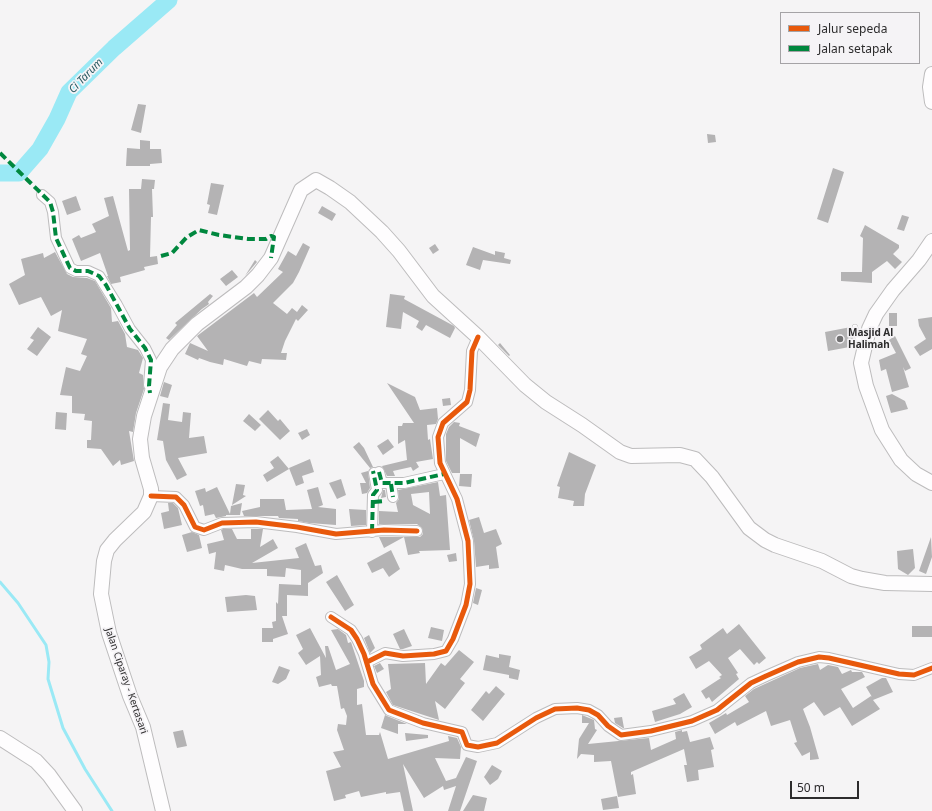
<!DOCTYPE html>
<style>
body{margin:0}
#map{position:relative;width:932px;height:811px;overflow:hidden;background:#f5f4f5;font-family:"Noto Sans",sans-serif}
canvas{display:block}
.legend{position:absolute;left:780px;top:12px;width:140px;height:52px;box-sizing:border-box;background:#f5f3f6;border:1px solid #a5a3a6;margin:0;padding:5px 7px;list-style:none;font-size:12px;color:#2d2c2d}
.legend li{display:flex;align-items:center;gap:8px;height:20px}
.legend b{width:20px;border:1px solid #a5a3a6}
.scale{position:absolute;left:790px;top:781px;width:69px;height:18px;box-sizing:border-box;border:2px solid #2d2c2d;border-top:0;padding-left:5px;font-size:12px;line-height:14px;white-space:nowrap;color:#2d2c2d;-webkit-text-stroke:3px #f5f3f6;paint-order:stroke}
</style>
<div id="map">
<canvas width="932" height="811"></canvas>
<ul class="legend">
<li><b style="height:5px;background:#e8590c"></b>Jalur sepeda</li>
<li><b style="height:5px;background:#00873e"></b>Jalan setapak</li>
</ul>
<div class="scale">50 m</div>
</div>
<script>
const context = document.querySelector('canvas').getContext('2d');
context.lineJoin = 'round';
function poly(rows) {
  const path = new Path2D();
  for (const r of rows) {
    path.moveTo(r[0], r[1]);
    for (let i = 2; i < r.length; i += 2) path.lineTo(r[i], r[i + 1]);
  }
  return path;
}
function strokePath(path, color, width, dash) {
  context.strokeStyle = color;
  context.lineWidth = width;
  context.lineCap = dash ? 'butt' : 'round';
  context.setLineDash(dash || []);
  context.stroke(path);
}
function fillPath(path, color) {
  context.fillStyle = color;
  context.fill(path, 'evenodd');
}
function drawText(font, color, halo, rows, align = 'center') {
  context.font = font + ' "Noto Sans",sans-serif';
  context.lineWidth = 3.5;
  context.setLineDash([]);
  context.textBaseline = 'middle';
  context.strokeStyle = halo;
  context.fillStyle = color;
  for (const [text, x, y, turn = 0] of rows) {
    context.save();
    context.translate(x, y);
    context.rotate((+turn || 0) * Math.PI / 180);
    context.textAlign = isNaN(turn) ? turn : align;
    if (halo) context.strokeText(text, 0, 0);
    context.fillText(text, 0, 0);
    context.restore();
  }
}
strokePath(poly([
 [0,582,18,603,46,645,49,662,48,679,63,728,85,769,112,811]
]), '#9ae9f5', 3);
strokePath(poly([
 [0,173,19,173,40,149,57,119,69,92,114,48,169,0]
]), '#9ae9f5', 17);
fillPath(poly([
 [138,104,146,105,141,133,131,130],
 [707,134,715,135,716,142,708,143],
 [140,140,150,141,150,149,161,149,162,163,150,164,150,166,126,166,127,148,140,149],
 [833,168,844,172,828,223,817,219],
 [142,179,155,180,154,189,152,189,153,217,151,217,150,257,157,256,158,264,144,267,145,270,120,277,121,282,111,284,107,276,108,276,100,253,81,261,72,239,79,235,81,238,96,232,92,224,109,216,104,198,113,196,128,251,130,250,129,189,141,189],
 [211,183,224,185,217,215,208,213,210,205,207,204],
 [76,196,81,210,67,215,62,201],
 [322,206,336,214,332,221,318,213],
 [902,215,909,217,904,231,897,229],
 [865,225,899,245,899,248,893,254,902,262,895,269,887,261,872,272,872,283,841,281,841,272,862,272,863,238,860,236],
 [303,243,310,247,299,272,293,283,273,303,287,314,292,308,297,312,302,305,308,310,298,321,296,319,285,341,281,353,287,353,286,360,262,359,261,364,249,361,247,366,224,359,223,365,210,362,199,358,198,360,185,354,190,343,208,351,197,336,254,293,257,297,283,272,278,269,288,251,296,256],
 [435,244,439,250,433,254,429,248],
 [473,247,495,255,495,251,505,253,504,258,511,260,510,264,483,260,480,270,466,265],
 [55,252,67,274,73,277,87,278,95,281,111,308,112,322,118,321,125,334,127,347,138,350,143,358,139,373,143,375,144,389,136,413,133,432,129,431,134,461,121,465,120,460,113,466,101,449,87,448,87,440,91,440,92,421,84,420,85,414,72,413,72,396,60,395,66,367,80,371,87,356,81,354,87,339,58,331,62,310,51,316,41,297,19,305,9,284,25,275,21,259,43,253,44,258],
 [255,260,257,262,245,276],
 [232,270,238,277,226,286,220,279],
 [210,294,213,296,208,302,209,304,202,309,204,307,169,340,166,338,177,325,175,323],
 [390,294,405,296,404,299,454,326,455,328,450,338,426,325,422,331,416,327,419,321,403,312,401,329,386,327],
 [889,313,897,313,897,326,889,326],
 [932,317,932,349,920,356,914,347,926,339,919,326,918,319],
 [38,327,51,337,37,356,27,349,34,340,30,338],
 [851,327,855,346,828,351,825,332],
 [895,336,911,368,905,371,903,367,909,387,892,392,886,369,881,371,879,360,896,353,889,340],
 [500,343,510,355,509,356,498,345],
 [164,382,172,385,168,398,160,396],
 [387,383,415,397,420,410,437,408,438,419,436,424,427,425,428,440,430,439,433,459,416,462,419,467,413,471,411,467,393,471,395,476,387,476,382,466,407,460,405,440,398,444,398,426,402,426,403,423,414,423],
 [892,394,905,401,908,409,891,413,886,396],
 [450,398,451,405,443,406,442,399],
 [163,403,170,404,168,420,182,422,183,412,191,413,189,438,204,436,207,453,178,458,187,475,177,480,166,460,163,441,157,440],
 [268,410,278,421,280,419,290,431,280,440,259,419],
 [56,412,67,413,66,430,55,429],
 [249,414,261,425,255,431,243,421],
 [454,422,460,423,459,426,480,434,476,447,460,438,460,473,452,473,446,461,446,434,449,427],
 [307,429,310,435,302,440,298,433],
 [388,439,394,447,383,455,377,446],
 [359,442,364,448,373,467,370,468,353,447],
 [569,452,596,465,585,494,584,506,573,506,574,501,558,498,560,487,557,486],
 [278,456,289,469,267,482,263,475,274,468,270,462],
 [310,459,314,472,302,476,304,483,296,486,289,468],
 [368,471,370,488,367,493,362,494,360,483,366,483,361,473],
 [460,474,472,474,471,487,459,486],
 [341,479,346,495,337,499,329,483],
 [438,482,440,496,446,495,450,550,419,551,420,553,408,555,404,537,420,537,423,534,422,528,417,524,379,524,379,511,398,512,396,503,399,499,398,490],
 [429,492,430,514,413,505,411,494],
 [236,484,245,485,243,495,246,496,232,505],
 [217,487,230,514,231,506,242,503,240,515,226,515,226,516,216,518,214,514,205,516,203,505,200,506,195,491,205,488,206,492],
 [318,487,323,505,318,507,336,509,336,525,309,523,298,521,298,519,279,518,278,516,244,516,242,511,260,507,260,499,284,499,286,510,312,509,307,490],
 [383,490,385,490,386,497,381,498],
 [168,503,173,503,178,508,182,525,164,529,161,513,169,511],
 [349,509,366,510,366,525,351,526],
 [479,517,484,533,496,529,502,544,496,547,499,568,489,569,489,565,476,567,474,541,469,520],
 [223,529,232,529,237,539,251,539,251,529,263,529,260,547,273,539,278,548,252,563,299,558,295,548,306,543,315,566,321,565,323,573,308,583,308,596,287,595,287,616,282,616,288,634,273,639,273,642,262,642,262,628,273,628,272,622,276,621,276,602,278,604,279,584,301,585,301,570,286,568,285,577,267,576,267,569,242,569,225,565,224,571,214,569,216,552,209,554,207,544,224,540,221,530],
 [192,532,199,535,202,548,187,552,182,535],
 [379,537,404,537,384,548],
 [931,537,932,557,926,574,919,571],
 [913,549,915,568,908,575,898,569,897,551],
 [391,550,400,569,389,577,383,568,372,573,367,563],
 [456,553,457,561,449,562,447,555],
 [337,575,354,605,345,611,326,582],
 [476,588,482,590,478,605,473,603],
 [246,595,255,596,257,610,227,612,225,597],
 [739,624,766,658,759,664,757,662,754,665,740,649,728,658,738,673,736,674,739,679,712,702,709,697,706,699,701,691,721,678,719,677,722,675,709,661,696,669,689,657,702,649,700,645,723,628,727,634],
 [912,626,932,626,932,637,912,637],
 [431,627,444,630,442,641,428,638],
 [310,628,326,658,325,646,328,646,336,670,350,664,331,630,338,629,346,635,348,643,351,642,364,681,364,687,357,689,357,705,362,704,366,735,379,735,380,732,388,759,449,741,448,736,457,738,461,747,460,759,435,758,446,781,456,778,466,757,477,761,460,811,448,811,456,786,444,790,443,786,424,798,403,764,413,811,404,811,400,792,386,794,386,792,361,797,359,791,345,795,346,798,334,801,326,771,341,767,333,752,344,750,337,730,338,724,346,725,347,716,344,708,341,709,337,686,332,686,331,684,319,687,316,677,321,675,320,656,306,665,298,653,303,649,296,635],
 [404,629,412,646,403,649,400,649,393,634],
 [369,635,375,648,370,653,364,638],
 [459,650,474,662,460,679,465,683,445,709,435,701,439,720,393,705,386,692,391,689,388,664,425,663,426,684,441,663,445,666],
 [499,654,511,656,509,667,520,670,518,680,509,678,509,675,483,670,486,655,499,658],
 [380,663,384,669,377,673,374,666],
 [818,664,820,670,828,665,838,667,842,674,851,670,852,672,862,672,865,677,841,689,853,708,871,696,872,697,866,687,882,678,886,678,893,692,873,700,880,709,852,726,840,707,824,716,814,702,803,709,810,727,819,759,810,760,810,752,802,756,794,743,797,742,790,720,771,726,766,711,737,726,735,722,715,734,709,723,726,713,727,715,749,702,745,696,754,689,800,668],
 [279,666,290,670,286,679,278,684,272,682],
 [496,686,505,694,483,721,471,710,486,691,489,694],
 [684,693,692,707,680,714,655,722,652,711,676,704,673,699],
 [385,715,387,716,407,724,398,724,398,734,381,728],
 [582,715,594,720,595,729,597,730,588,744,649,738,651,750,676,739,675,732,682,730,682,732,687,731,690,742,710,737,714,749,711,750,714,767,698,770,699,780,687,782,684,765,687,765,684,749,631,772,631,775,633,774,636,794,618,797,611,761,594,762,594,755,581,754,577,759,579,739,589,723,582,723],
 [622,717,624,728,623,728,615,723,614,718],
 [183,730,187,746,177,748,173,732],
 [405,733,428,735,428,738,406,741],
 [492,765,502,771,498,779,490,785,484,777],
 [473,795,487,798,484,811,463,811],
 [617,796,619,808,603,810,601,799]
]), '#b4b3b4');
const lane = poly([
 [855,327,858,339,863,344]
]);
const street = poly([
 [42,195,50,202,53,212,56,238,70,268,76,271,88,271,99,276,117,305,130,329,145,348,151,360,149,385],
 [379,472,382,483,404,483,444,474],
 [391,484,393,497],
 [151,496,176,497,184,505,195,527,204,530,222,523,256,522,297,527,336,534,384,530,417,531],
 [372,532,373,495,377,490,374,473],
 [331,617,351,630,357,639,364,654,373,684,389,710,423,723,462,732,467,745,478,747,497,743,536,718,555,709,577,708,589,710,598,715,608,726,621,735,651,731,692,721,717,710,751,683,766,676,798,662,819,657,829,658,899,674,914,675,932,668],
 [367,662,385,653,403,656,434,654,446,651,453,639,466,605,470,584,468,541,457,499,440,463,438,437,443,423,467,402,470,390,472,351,478,337]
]);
const secondary = poly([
 [932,74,930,87,932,102],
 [932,241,919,260,893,290,876,314,869,329,861,363,866,386,882,430,901,460,916,474,932,483],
 [0,738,36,761,49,775,75,811],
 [163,811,143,727,130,696,109,633,101,594,104,561,107,550,115,540,144,512,151,496,151,489,142,458,140,439,144,416,160,367,172,349,197,324,246,287,258,275,271,258,301,190,316,180,330,188,350,202,382,232,399,251,433,296,478,337,525,385,546,402,582,425,620,452,631,456,680,455,695,459,712,477,749,528,765,540,775,545,822,561,851,576,862,579,885,583,932,584]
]);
strokePath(lane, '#bdbcbd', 6);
strokePath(street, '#bdbcbd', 12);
strokePath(secondary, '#bdbcbd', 16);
strokePath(lane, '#fefdfe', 5);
strokePath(street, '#fefdfe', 10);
strokePath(secondary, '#fefdfe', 14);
strokePath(poly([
 [0,153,50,202,53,212,56,238,70,268,76,271,88,271,99,276,106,285,130,329,145,348,151,360,149,386,150,393],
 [161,256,172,253,187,237,199,230,219,235,248,239,266,239,271,236,274,237,271,258],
 [379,472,382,483,404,483,444,474],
 [391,484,393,497],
 [374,502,385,501],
 [372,532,373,495,377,490,373,471]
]), '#00873e', 4, [8, 4]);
strokePath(poly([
 [151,496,176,497,184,505,195,527,204,530,222,523,256,522,297,527,336,534,384,530,417,531],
 [331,617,351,630,357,639,364,654,373,684,389,710,423,723,462,732,467,745,478,747,497,743,536,718,555,709,577,708,589,710,598,715,608,726,621,735,651,731,692,721,717,710,751,683,766,676,798,662,819,657,829,658,899,674,914,675,932,668],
 [367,662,385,653,403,656,434,654,446,651,453,639,466,605,470,584,468,541,457,499,440,463,438,437,443,423,467,402,470,390,472,351,478,337]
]), '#e8590c', 5);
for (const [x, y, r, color] of [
 [840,339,4,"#737273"]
]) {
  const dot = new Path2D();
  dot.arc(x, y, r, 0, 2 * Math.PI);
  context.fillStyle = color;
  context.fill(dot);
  strokePath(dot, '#f5f3f6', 1.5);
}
drawText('bold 10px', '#2d2c2d', '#f5f3f6', [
 ["Masjid Al",848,333],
 ["Halimah",848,345]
], 'left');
drawText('10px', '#2d2c2d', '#f5f3f6', [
 ["Jalan Ciparay - Kertasari",126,681,71]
]);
drawText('italic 11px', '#285961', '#f5f3f6', [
 ["Ci Tarum",86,76,-46]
]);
</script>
